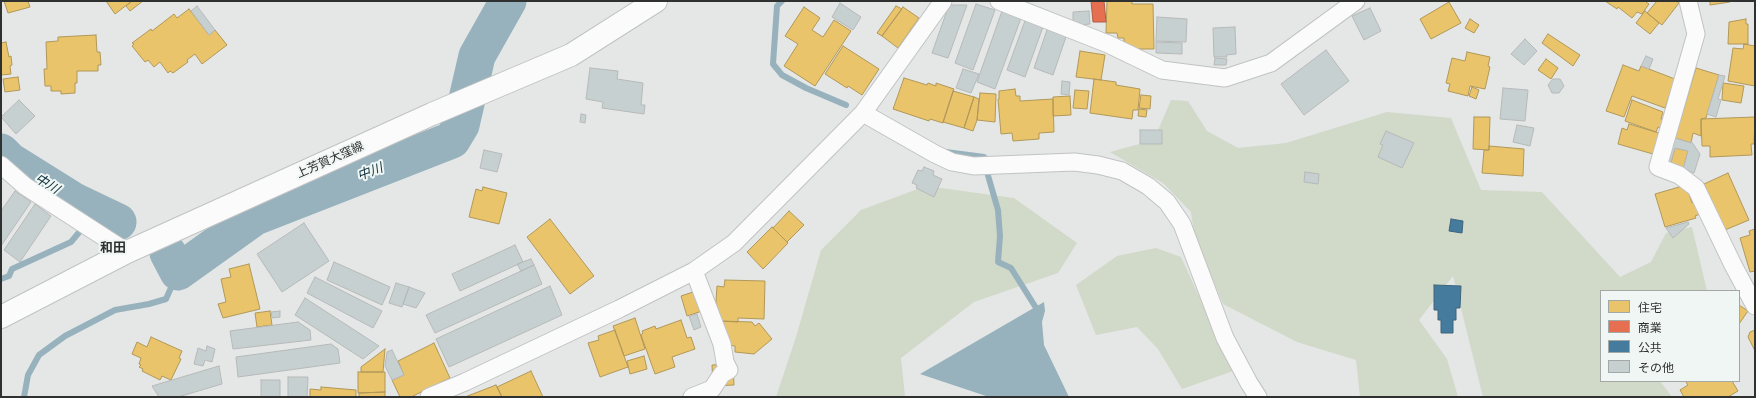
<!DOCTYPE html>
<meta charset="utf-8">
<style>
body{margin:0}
#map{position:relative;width:1756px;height:398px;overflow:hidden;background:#e4e7e6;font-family:"Alegreya Sans","Noto Sans JP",sans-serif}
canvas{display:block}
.frame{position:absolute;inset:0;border:2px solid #2f3130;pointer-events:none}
.legend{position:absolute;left:1600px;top:290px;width:140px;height:92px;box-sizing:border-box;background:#f0f6f4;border:1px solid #a3a7a6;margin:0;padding:5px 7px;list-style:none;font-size:12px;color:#2f3130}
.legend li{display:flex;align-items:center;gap:8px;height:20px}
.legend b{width:20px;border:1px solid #a3a7a6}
</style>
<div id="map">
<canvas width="1756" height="398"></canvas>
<div class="frame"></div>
<ul class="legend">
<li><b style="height:11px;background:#e9c46a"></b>住宅</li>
<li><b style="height:11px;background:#e76f51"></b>商業</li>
<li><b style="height:11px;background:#457b9d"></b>公共</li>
<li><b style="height:11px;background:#c6d0d0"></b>その他</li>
</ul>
</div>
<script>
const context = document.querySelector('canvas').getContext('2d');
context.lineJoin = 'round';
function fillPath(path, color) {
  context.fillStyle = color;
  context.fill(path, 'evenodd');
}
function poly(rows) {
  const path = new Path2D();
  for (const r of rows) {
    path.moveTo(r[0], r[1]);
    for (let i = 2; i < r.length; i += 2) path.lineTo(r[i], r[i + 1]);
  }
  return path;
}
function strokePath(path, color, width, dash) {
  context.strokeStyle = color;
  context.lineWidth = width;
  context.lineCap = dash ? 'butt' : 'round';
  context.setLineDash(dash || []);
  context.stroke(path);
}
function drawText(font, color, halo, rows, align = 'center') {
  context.font = font + ' "Alegreya Sans","Noto Sans JP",sans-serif';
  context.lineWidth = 4;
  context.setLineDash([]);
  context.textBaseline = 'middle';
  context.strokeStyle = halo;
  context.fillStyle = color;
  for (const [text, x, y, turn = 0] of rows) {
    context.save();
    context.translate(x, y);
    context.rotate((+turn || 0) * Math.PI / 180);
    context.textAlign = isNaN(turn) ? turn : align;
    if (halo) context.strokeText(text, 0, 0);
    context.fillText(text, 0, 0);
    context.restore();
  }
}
fillPath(poly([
 [1171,100,1188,101,1207,131,1238,148,1286,143,1387,112,1451,118,1481,190,1542,192,1620,277,1651,262,1666,233,1692,227,1707,291,1601,291,1601,381,1660,381,1672,397,1483,397,1453,276,1419,320,1447,359,1458,397,1360,397,1356,360,1297,342,1223,304,1194,233,1191,212,1163,183,1110,152,1154,140],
 [926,186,1014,198,1077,243,1058,273,974,302,901,358,905,397,776,397,796,337,821,250,861,210],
 [1156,248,1181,257,1233,371,1182,389,1158,349,1137,327,1096,335,1076,285,1117,256]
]), '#d1d9c9');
fillPath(poly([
 [1044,302,1045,311,1042,322,1044,345,1069,397,989,397,920,374]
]), '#97b2bd');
const homes = poly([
 [4,1,28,1,30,7,8,13,4,1],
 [106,1,132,1,115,14,106,1],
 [132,1,143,1,130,11,126,6,132,1],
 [1107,1,1132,1,1132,4,1153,4,1154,49,1137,49,1124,43,1124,38,1118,38,1117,33,1106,33,1107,1],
 [1605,1,1647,1,1646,2,1649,4,1642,14,1637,12,1632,18,1618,7,1617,9,1605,1],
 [1657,1,1676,1,1679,3,1662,25,1647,13,1657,1],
 [1710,1,1730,1,1730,2,1710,5,1710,1],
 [1449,2,1461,23,1431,39,1420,19,1449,2],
 [896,6,902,9,882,36,877,33,896,6],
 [804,7,820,18,812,30,823,37,834,20,851,31,815,86,784,66,798,44,785,36,804,7],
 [903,7,919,18,898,48,882,36,903,7],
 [189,9,209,35,215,30,227,45,202,64,195,54,187,60,188,62,173,73,170,71,168,73,160,62,154,67,148,60,145,62,132,46,134,44,132,43,151,29,152,31,174,14,177,18,189,9],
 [1645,11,1659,23,1650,34,1636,23,1645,11],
 [1470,19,1479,25,1474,33,1465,28,1470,19],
 [1746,19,1746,24,1748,24,1748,44,1728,44,1729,22,1746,19],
 [1548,34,1580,55,1573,66,1542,43,1548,34],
 [96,35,97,52,100,52,101,65,98,65,98,71,77,71,77,83,75,83,75,93,61,94,61,91,51,91,51,86,45,86,44,69,47,69,46,42,58,41,58,37,96,35],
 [6,42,9,57,11,56,12,65,10,66,11,74,1,75,1,43,6,42],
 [1744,44,1755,46,1755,86,1728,81,1733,48,1743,49,1744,44],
 [843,46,879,69,862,95,848,86,847,88,825,74,843,46],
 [1080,51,1105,55,1101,80,1076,77,1080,51],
 [1467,52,1490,57,1488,66,1490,67,1485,89,1470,86,1468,96,1448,91,1450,84,1446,83,1452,58,1465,61,1467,52],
 [1546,59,1558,68,1551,79,1538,70,1546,59],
 [1623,65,1639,71,1641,66,1675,79,1665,108,1632,96,1624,117,1606,111,1623,65],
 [1696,68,1719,75,1706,118,1701,119,1701,136,1693,133,1691,143,1675,138,1696,68],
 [18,77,20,90,5,92,3,79,18,77],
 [904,78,927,85,928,83,936,86,936,83,954,89,943,123,930,119,929,121,893,109,904,78],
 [1094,79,1116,82,1116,85,1140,89,1138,110,1133,110,1132,119,1090,113,1094,79],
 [1723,83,1744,86,1741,103,1722,100,1723,83],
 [1472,87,1479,90,1476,99,1469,96,1472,87],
 [1015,89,1016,96,1020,96,1020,101,1053,99,1054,132,1039,133,1039,139,1013,141,1012,133,1001,134,998,99,999,99,999,91,1015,89],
 [1075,90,1089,91,1087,109,1073,108,1075,90],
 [953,91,974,97,964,128,943,122,953,91],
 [980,93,996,94,995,122,977,120,980,93],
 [1141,95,1151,96,1150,109,1139,108,1141,95],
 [1070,96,1071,115,1053,116,1053,97,1070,96],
 [974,97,979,99,977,120,973,131,964,128,974,97],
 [1632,100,1663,112,1661,119,1665,121,1661,128,1658,127,1656,132,1625,121,1632,100],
 [1139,109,1147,110,1146,117,1138,116,1139,109],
 [1474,117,1490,117,1489,150,1473,149,1474,117],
 [1755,117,1754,144,1751,144,1752,155,1710,157,1710,146,1702,146,1701,119,1755,117],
 [1629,124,1659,133,1653,154,1618,144,1622,128,1627,130,1629,124],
 [1489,146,1524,149,1523,176,1482,173,1484,150,1489,150,1489,146],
 [1675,148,1688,151,1683,171,1670,166,1675,148],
 [1728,173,1749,220,1725,230,1704,184,1728,173],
 [1686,185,1692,203,1696,201,1700,214,1695,216,1696,218,1665,227,1655,194,1686,185],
 [483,187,507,193,499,224,469,217,476,189,482,191,483,187],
 [789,211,804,225,787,242,773,228,789,211],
 [550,219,594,276,570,294,527,237,550,219],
 [772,227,788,243,763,269,747,252,772,227],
 [1755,229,1755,271,1750,272,1740,238,1750,235,1749,231,1755,229],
 [249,264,260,309,223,318,218,304,226,302,221,279,231,277,229,269,249,264],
 [725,280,765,281,764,319,738,318,738,322,719,321,715,317,717,286,724,287,725,280],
 [696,291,702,311,687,316,681,296,696,291],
 [1739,305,1748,311,1739,324,1739,305],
 [270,311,272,325,257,327,255,313,270,311],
 [635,318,645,349,624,356,613,326,635,318],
 [681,320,687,338,691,337,695,349,672,357,675,367,655,374,641,335,643,333,642,331,655,326,656,329,681,320],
 [720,321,752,322,755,326,759,323,772,339,754,354,735,352,735,346,718,344,720,321],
 [615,330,628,367,600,377,588,343,599,340,598,336,615,330],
 [1755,330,1755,351,1748,337,1750,332,1755,330],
 [151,337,182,351,179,358,181,359,171,380,162,376,160,380,142,371,143,369,139,367,141,365,139,364,141,358,132,354,137,342,147,347,151,337],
 [434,343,450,378,411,397,400,397,392,380,404,375,398,361,434,343],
 [385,349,383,372,361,372,361,367,385,349],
 [644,356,647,369,630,374,627,361,644,356],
 [733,364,734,385,713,386,712,365,733,364],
 [531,371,543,397,502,397,497,387,531,371],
 [358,372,385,372,385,392,358,393,358,372],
 [1688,381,1732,381,1738,391,1728,397,1684,397,1680,390,1688,385,1686,382,1688,381],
 [496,385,502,397,465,397,496,385],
 [321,387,356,390,356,397,310,397,310,389,321,390,321,387],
 [385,392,385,397,359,397,359,393,385,392]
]);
fillPath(homes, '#e9c46a');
strokePath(homes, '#b19859', 1);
const shops = poly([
 [1091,1,1104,1,1106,22,1093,22,1091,1]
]);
fillPath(shops, '#e76f51');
strokePath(shops, '#b05c47', 1);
const public = poly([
 [1451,219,1463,221,1462,233,1449,231,1451,219],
 [1434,285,1461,286,1460,308,1456,308,1456,320,1453,320,1453,333,1441,333,1441,320,1438,320,1438,310,1434,310,1434,285]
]);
fillPath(public, '#457b9d');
strokePath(public, '#3e657c', 1);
strokePath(poly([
 [782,1,777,6,773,64,782,75,806,88,846,105],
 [946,152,984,157],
 [987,172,998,210,1000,236,998,262,1011,268,1038,311],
 [91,218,96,211],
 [1,279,9,276,12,269,71,242,81,230],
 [24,397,28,375,39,355,65,336,115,310,149,304,166,299,178,272]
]), '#97b2bd', 6);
strokePath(poly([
 [1,152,10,161,74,201,118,222],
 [168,253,178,272,255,217,452,140,461,125,477,56,508,1]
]), '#97b2bd', 37);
const building = poly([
 [840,3,861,17,853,30,832,17,840,3],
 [976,4,995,10,973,70,955,63,976,4],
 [949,5,967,5,948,58,932,53,949,5],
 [197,6,215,30,209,35,191,11,197,6],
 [1370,8,1381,31,1364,40,1352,16,1370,8],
 [1002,11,1021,18,995,89,977,82,1002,11],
 [1089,11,1090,24,1080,25,1080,23,1073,23,1073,12,1089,11],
 [1157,17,1187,19,1186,42,1156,41,1157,17],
 [1026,18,1044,24,1025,77,1007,70,1026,18],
 [1048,27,1067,34,1053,75,1034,68,1048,27],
 [1235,27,1236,54,1226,55,1227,57,1214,57,1213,28,1235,27],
 [1525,39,1537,51,1524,65,1511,54,1525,39],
 [1156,42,1182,43,1182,54,1156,53,1156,42],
 [1326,50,1349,81,1304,115,1281,84,1326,50],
 [1646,56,1653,59,1649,69,1641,66,1646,56],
 [1215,58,1227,59,1226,65,1214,65,1215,58],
 [590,68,618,71,617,79,643,83,641,105,645,105,644,114,602,108,603,102,586,99,590,68],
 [963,69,979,74,971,93,956,88,963,69],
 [1719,75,1725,76,1718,99,1721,100,1716,117,1707,114,1719,75],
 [1553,79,1560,79,1564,86,1559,93,1552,93,1548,85,1553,79],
 [1062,81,1070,82,1069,95,1061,94,1062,81],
 [1503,88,1528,90,1525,121,1500,119,1503,88],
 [19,100,35,116,16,134,1,117,19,100],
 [581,114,586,115,585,123,580,122,581,114],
 [1517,125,1534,128,1530,146,1513,142,1517,125],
 [1140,130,1162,130,1162,144,1140,144,1140,130],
 [1386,131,1414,143,1402,168,1378,157,1383,145,1380,144,1386,131],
 [1675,138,1691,143,1691,141,1700,154,1694,173,1683,169,1688,151,1675,148,1670,165,1668,164,1675,138],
 [484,150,502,154,497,172,480,168,484,150],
 [924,167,934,171,933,175,942,179,934,197,916,188,917,185,912,183,918,170,922,171,924,167],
 [1305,172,1319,174,1318,184,1304,182,1305,172],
 [15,191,31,202,1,246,1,211,15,191],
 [35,204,51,216,20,262,4,250,35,204],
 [1688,222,1689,224,1673,238,1666,228,1688,222],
 [304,223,329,261,282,292,257,254,304,223],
 [515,245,523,262,460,291,452,274,515,245],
 [531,259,534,265,521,271,517,264,531,259],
 [334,262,390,287,382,305,327,280,334,262],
 [534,265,542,284,435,333,426,315,534,265],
 [315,277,382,311,373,328,307,293,315,277],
 [396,283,409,287,402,307,389,303,396,283],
 [550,286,562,315,449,367,436,339,550,286],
 [409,287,425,293,416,308,403,304,409,287],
 [305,298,379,346,363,359,295,315,305,298],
 [280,311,280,317,272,318,271,312,280,311],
 [697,314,701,327,694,330,689,316,697,314],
 [298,322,310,330,311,340,233,349,230,331,298,322],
 [331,344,338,349,340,363,238,377,236,357,331,344],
 [207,346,215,349,212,362,205,360,203,366,194,364,198,348,206,351,207,346],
 [392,350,404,375,392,380,385,366,387,352,392,350],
 [219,366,222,384,178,397,159,397,152,386,219,366],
 [288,377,308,377,307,397,288,397,288,377],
 [261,380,280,380,280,397,261,397,261,380]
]);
fillPath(building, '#c6d0d0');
strokePath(building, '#b7b9b9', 1);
const street = poly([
 [999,1,1108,44,1162,70,1225,78,1271,63,1356,1],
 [1688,1,1696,34,1658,167,1679,175,1696,188,1733,265,1755,306],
 [863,113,935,154,952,162,974,166,1074,162,1098,165,1122,171,1148,186,1167,202,1182,224,1225,338,1249,383,1258,397],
 [1,165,25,186,127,252],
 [429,397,465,382,619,309,694,271,734,243,863,113,943,1],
 [692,397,712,389,722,374,729,370,725,362,722,344,694,271]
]);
const secondary = poly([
 [1,317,127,252,432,114,571,55,656,1]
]);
strokePath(street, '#c1c3c3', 19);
strokePath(secondary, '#c1c3c3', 24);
strokePath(street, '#fbfbfb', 17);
strokePath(secondary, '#fbfbfb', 22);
drawText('12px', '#2f3130', '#f0f6f4', [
 ["上芳賀大窪線",330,160,-24]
]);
drawText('italic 13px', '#092e3a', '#f0f6f4', [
 ["中川",370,172,-21],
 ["中川",47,184,32]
]);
drawText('bold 13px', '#2f3130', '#f0f6f4', [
 ["和田",113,248]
]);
</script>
